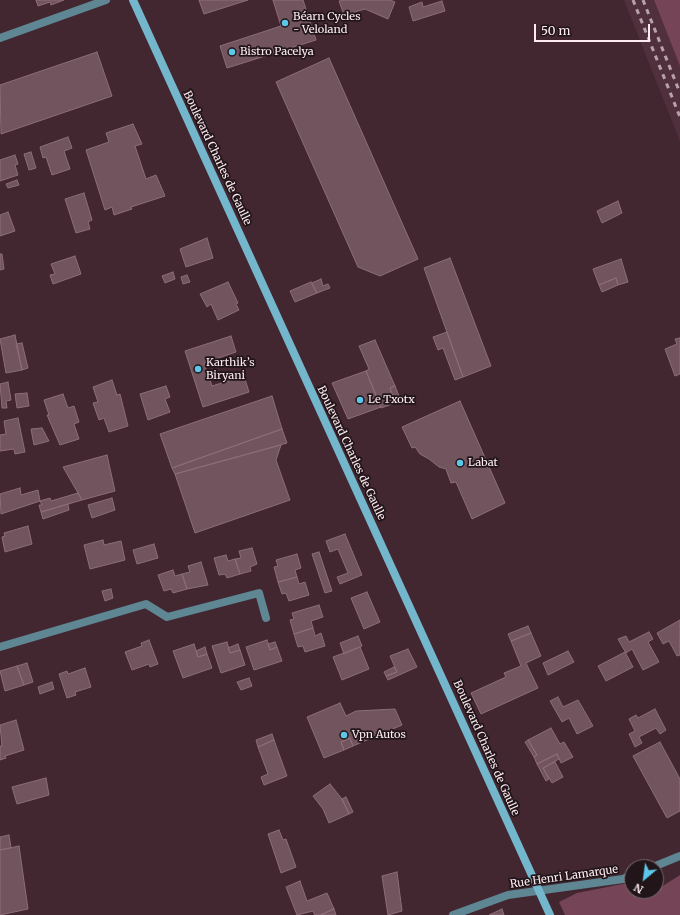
<!DOCTYPE html>
<meta charset="utf-8">
<style>
body{margin:0}
#map{position:relative;width:680px;height:915px;overflow:hidden;background:#422731;font-family:Merriweather,serif}
canvas{display:block}
.north{position:absolute;left:624px;top:859px;width:40px;height:40px;box-sizing:border-box;background:#211519;border:1px solid #796b6f;border-radius:50%;rotate:209deg;font-size:11px;font-weight:700;line-height:16px;text-align:center;color:#fdebf1}
.north::after{content:'';display:block;margin:auto;width:14px;height:18px;background:#5cc7e8;clip-path:polygon(50% 0,100% 100%,50% 72%,0 100%)}
.scale{position:absolute;left:534px;top:24px;width:116px;height:18px;box-sizing:border-box;border:2px solid #fdebf1;border-top:0;padding-left:5px;font-size:12px;line-height:14px;white-space:nowrap;color:#fdebf1;-webkit-text-stroke:3px #211519;paint-order:stroke}
</style>
<div id="map">
<canvas width="680" height="915"></canvas>
<div class="north">N</div>
<div class="scale">50 m</div>
</div>
<script>
const context = document.querySelector('canvas').getContext('2d');
context.lineJoin = 'round';
function fillPath(path, color) {
  context.fillStyle = color;
  context.fill(path, 'evenodd');
}
function poly(rows) {
  const path = new Path2D();
  for (const r of rows) {
    path.moveTo(r[0], r[1]);
    for (let i = 2; i < r.length; i += 2) path.lineTo(r[i], r[i + 1]);
  }
  return path;
}
function strokePath(path, color, width, dash) {
  context.strokeStyle = color;
  context.lineWidth = width;
  context.lineCap = dash ? 'butt' : 'round';
  context.setLineDash(dash || []);
  context.stroke(path);
}
function drawText(font, color, halo, rows, align = 'center') {
  context.font = font + ' Merriweather,serif';
  context.lineWidth = 3.5;
  context.setLineDash([]);
  context.textBaseline = 'middle';
  context.strokeStyle = halo;
  context.fillStyle = color;
  for (const [text, x, y, turn = 0] of rows) {
    context.save();
    context.translate(x, y);
    context.rotate((+turn || 0) * Math.PI / 180);
    context.textAlign = isNaN(turn) ? turn : align;
    if (halo) context.strokeText(text, 0, 0);
    context.fillText(text, 0, 0);
    context.restore();
  }
}
fillPath(poly([
 [624,0,654,0,680,66,680,141]
]), '#51303d');
fillPath(poly([
 [654,0,680,0,680,66],
 [680,875,680,915,565,915,559,902,577,893,632,882,632,891,656,891,656,886,661,887]
]), '#764457');
const building = poly([
 [36,0,64,0,51,5,50,2,38,6,36,0],
 [199,0,248,0,204,14,199,0],
 [273,0,303,0,316,40,227,68,220,46,281,26,273,0],
 [344,0,390,0,395,2,388,19,365,9,344,15,339,1,344,0],
 [442,1,445,11,413,21,409,7,422,2,423,7,442,1],
 [97,52,112,96,1,134,0,85,97,52],
 [329,58,418,259,380,276,358,267,276,82,329,58],
 [133,124,142,144,135,146,146,179,156,175,165,196,131,207,132,209,114,215,112,207,105,210,86,150,109,142,106,133,133,124],
 [68,137,72,148,64,151,70,169,52,175,46,157,43,158,40,147,68,137],
 [31,152,36,168,29,170,24,154,31,152],
 [15,155,18,164,15,165,18,175,0,181,0,160,15,155],
 [17,180,19,185,8,188,6,184,17,180],
 [84,193,92,220,88,222,90,229,76,233,65,199,84,193],
 [618,201,622,213,602,223,597,211,618,201],
 [8,212,15,231,0,236,0,215,8,212],
 [207,238,213,258,186,267,180,249,207,238],
 [0,254,2,254,4,269,0,270,0,254],
 [75,256,81,274,53,284,50,275,55,274,51,264,75,256],
 [450,258,491,366,463,377,424,268,450,258],
 [621,259,628,282,618,285,616,278,599,285,593,269,621,259],
 [173,272,175,279,165,283,162,276,173,272],
 [187,275,190,282,183,284,181,277,187,275],
 [616,278,618,285,602,292,599,285,616,278],
 [321,279,323,286,328,284,330,288,317,293,312,283,321,279],
 [228,282,238,303,236,304,239,310,218,320,211,304,207,307,200,294,228,282],
 [311,282,317,293,295,302,290,291,311,282],
 [447,332,463,377,455,380,443,348,438,350,433,337,447,332],
 [15,335,22,370,6,373,0,339,15,335],
 [231,336,236,352,204,363,212,386,244,376,249,392,203,407,185,351,231,336],
 [680,338,680,374,675,376,665,349,677,344,675,339,680,338],
 [375,340,395,386,390,388,395,403,381,408,366,371,369,369,359,346,375,340],
 [22,343,28,368,22,370,16,344,22,343],
 [366,371,381,407,348,419,332,383,366,371],
 [112,380,117,395,120,394,128,426,109,432,104,418,99,420,93,403,98,402,93,387,112,380],
 [8,382,11,400,6,401,7,408,2,408,0,384,8,382],
 [166,386,170,397,165,399,170,412,148,420,140,394,166,386],
 [395,386,401,401,395,403,390,388,395,386],
 [27,393,29,406,17,408,15,394,27,393],
 [63,394,68,408,74,406,79,422,74,424,79,439,60,445,47,415,49,415,44,400,63,394],
 [272,396,282,429,172,468,160,434,272,396],
 [460,401,505,503,472,519,456,482,451,483,446,469,439,467,429,459,420,454,415,447,412,448,402,427,460,401],
 [18,418,25,452,15,454,14,449,0,451,0,435,6,434,4,421,18,418],
 [42,428,49,441,34,445,31,429,42,428],
 [282,429,287,443,175,474,172,468,282,429],
 [281,445,276,460,290,500,195,533,175,474,281,445],
 [107,455,115,491,82,500,63,467,107,455],
 [20,488,21,495,38,490,40,501,1,514,0,494,20,488],
 [78,493,82,500,41,512,39,505,42,505,40,501,50,498,51,501,78,493],
 [112,498,115,510,92,518,88,505,112,498],
 [68,504,69,510,43,519,41,512,68,504],
 [28,526,32,544,5,552,2,537,5,536,4,533,28,526],
 [345,534,362,575,340,584,337,577,348,573,338,549,330,552,326,541,345,534],
 [103,540,104,545,121,541,125,560,90,569,84,545,103,540],
 [154,544,158,558,137,564,133,550,154,544],
 [252,548,257,564,250,567,251,571,240,574,235,559,241,558,239,551,252,548],
 [319,552,332,591,325,593,312,554,319,552],
 [297,554,301,568,295,570,297,577,278,582,274,567,278,566,276,560,297,554],
 [226,555,228,561,235,559,240,574,227,578,225,574,219,575,214,558,226,555],
 [201,562,208,585,187,589,182,574,190,572,188,566,201,562],
 [173,570,175,576,182,574,187,589,173,593,171,589,164,591,158,575,173,570],
 [297,577,299,584,305,582,309,595,289,601,286,593,282,594,278,582,297,577],
 [111,589,113,598,105,601,102,591,111,589],
 [367,592,380,622,364,629,351,598,367,592],
 [319,605,323,617,311,621,313,628,294,634,290,620,294,619,292,613,319,605],
 [680,620,680,655,677,656,669,641,663,644,657,633,680,620],
 [528,626,531,633,511,641,508,634,528,626],
 [313,628,315,636,321,633,325,646,305,652,303,646,298,647,294,634,313,628],
 [649,632,653,639,648,642,659,662,643,670,632,649,626,653,618,639,626,636,629,642,649,632],
 [531,633,541,656,526,663,538,688,481,714,471,693,506,677,504,673,521,666,511,641,531,633],
 [358,636,362,646,344,654,340,643,358,636],
 [149,640,158,664,150,667,149,664,132,670,125,652,142,646,141,643,149,640],
 [267,640,270,650,277,647,282,661,254,670,246,647,267,640],
 [227,642,230,653,240,650,245,665,221,673,212,646,227,642],
 [275,642,277,647,270,650,268,644,275,642],
 [194,644,198,657,207,654,212,668,183,678,173,651,194,644],
 [238,644,240,650,230,653,228,648,238,644],
 [205,647,207,654,198,657,196,651,205,647],
 [360,647,369,669,342,680,333,657,360,647],
 [408,649,417,667,388,680,386,676,397,672,390,656,408,649],
 [568,651,574,662,548,675,543,663,568,651],
 [625,652,633,667,606,681,598,666,625,652],
 [27,663,33,682,24,685,17,666,27,663],
 [17,666,24,685,5,691,0,671,17,666],
 [394,667,397,672,386,676,384,672,394,667],
 [85,668,91,687,75,692,76,695,67,698,59,674,67,671,68,674,85,668],
 [249,678,252,686,241,690,237,682,249,678],
 [52,682,54,689,40,694,38,687,52,682],
 [558,697,563,707,578,700,593,726,577,734,569,718,562,722,550,701,558,697],
 [340,703,346,716,356,711,395,709,402,725,353,746,350,738,341,742,344,750,324,758,307,717,340,703],
 [655,709,666,730,660,734,656,728,639,737,642,743,635,747,629,734,635,731,629,719,636,715,638,718,655,709],
 [16,720,24,750,5,756,6,758,0,760,0,746,2,746,0,725,16,720],
 [551,728,560,744,564,742,573,757,561,763,557,754,537,764,534,757,537,755,528,740,551,728],
 [272,734,274,740,258,747,256,740,272,734],
 [350,738,353,746,344,750,341,742,350,738],
 [274,740,287,776,264,785,261,777,268,774,258,747,274,740],
 [528,740,537,755,534,757,525,742,528,740],
 [660,742,680,779,680,811,667,818,633,756,660,742],
 [557,754,559,759,543,768,549,779,546,781,537,764,557,754],
 [555,762,563,777,552,783,543,768,555,762],
 [46,778,49,795,17,804,12,787,46,778],
 [330,784,342,799,349,814,329,823,323,809,313,796,330,784],
 [346,797,353,812,349,814,342,799,346,797],
 [279,830,283,840,286,839,296,867,281,873,268,834,279,830],
 [9,835,11,848,0,850,0,837,9,835],
 [19,846,28,909,0,915,0,850,19,846],
 [397,872,402,911,388,915,382,876,397,872],
 [300,881,307,901,327,893,334,909,320,915,315,915,313,911,297,915,286,887,300,881],
 [334,909,336,915,320,915,334,909],
 [502,909,504,915,489,915,502,909]
]);
fillPath(building, '#72545f');
strokePath(building, '#8c6d78', 1);
strokePath(poly([
 [0,38,106,0],
 [0,647,146,604,167,617,259,593,266,618],
 [653,867,680,856],
 [453,915,508,895,623,879,632,875]
]), '#5e8693', 8);
strokePath(poly([
 [133,0,550,915]
]), '#74b6cb', 8);
strokePath(poly([
 [633,0,680,117],
 [643,0,680,93]
]), '#b7a2a9', 3, [5, 5]);
for (const [x, y, r, color] of [
 [285,23,4,"#5cc7e8"],
 [232,52,4,"#5cc7e8"],
 [198,369,4,"#5cc7e8"],
 [360,400,4,"#5cc7e8"],
 [460,463,4,"#5cc7e8"],
 [344,735,4,"#5cc7e8"]
]) {
  const dot = new Path2D();
  dot.arc(x, y, r, 0, 2 * Math.PI);
  context.fillStyle = color;
  context.fill(dot);
  strokePath(dot, '#211519', 1.5);
}
drawText('11px', '#fdebf1', '#211519', [
 ["Béarn Cycles",293,17],
 ["- Veloland",293,30],
 ["Bistro Pacelya",240,52],
 ["Karthik’s",206,363],
 ["Biryani",206,376],
 ["Le Txotx",368,400],
 ["Labat",468,463],
 ["Vpn Autos",352,735]
], 'left');
drawText('11px', '#fdebf1', '#211519', [
 ["Boulevard Charles de Gaulle",217,158,65],
 ["Boulevard Charles de Gaulle",351,453,65],
 ["Boulevard Charles de Gaulle",486,748,66],
 ["Rue Henri Lamarque",564,877,-8]
]);
</script>
